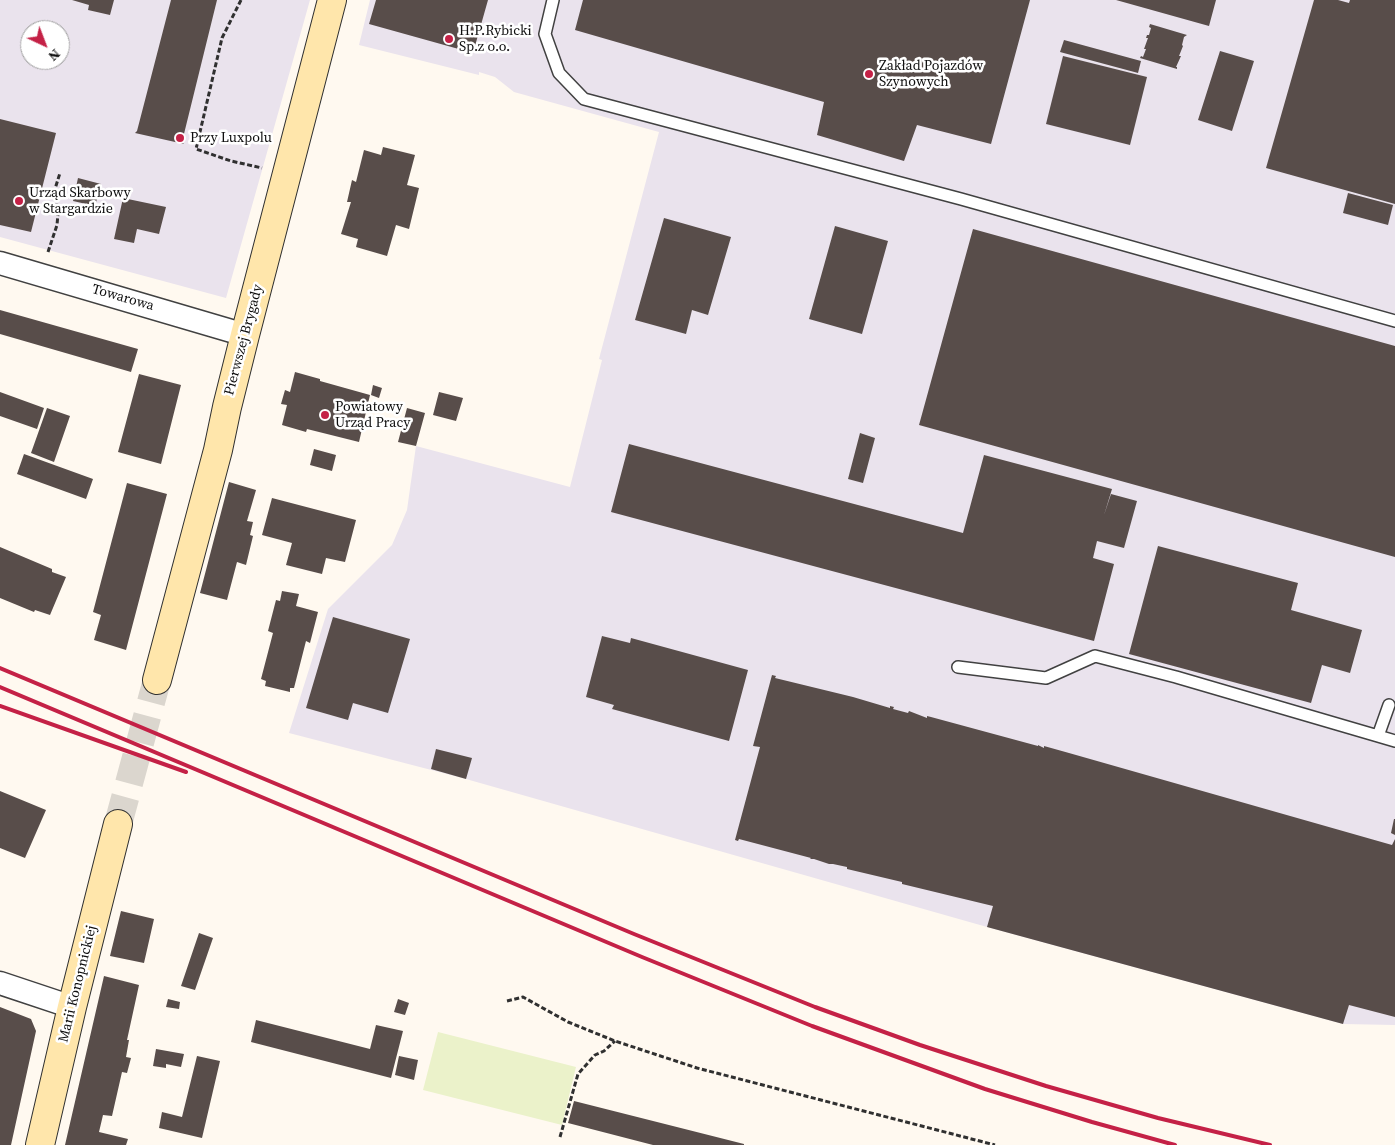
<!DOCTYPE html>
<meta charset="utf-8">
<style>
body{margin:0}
#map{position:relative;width:1395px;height:1145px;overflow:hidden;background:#fff9f0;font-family:"Source Serif 4",serif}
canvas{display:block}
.north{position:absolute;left:20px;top:20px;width:50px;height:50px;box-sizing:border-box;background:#fff;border:1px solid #9f9f9f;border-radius:50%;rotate:137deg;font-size:14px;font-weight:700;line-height:20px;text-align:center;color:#0e0e0e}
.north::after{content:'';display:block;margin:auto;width:18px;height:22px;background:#c42146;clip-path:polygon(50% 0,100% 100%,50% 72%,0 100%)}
</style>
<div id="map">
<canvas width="1395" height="1145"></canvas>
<div class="north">N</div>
</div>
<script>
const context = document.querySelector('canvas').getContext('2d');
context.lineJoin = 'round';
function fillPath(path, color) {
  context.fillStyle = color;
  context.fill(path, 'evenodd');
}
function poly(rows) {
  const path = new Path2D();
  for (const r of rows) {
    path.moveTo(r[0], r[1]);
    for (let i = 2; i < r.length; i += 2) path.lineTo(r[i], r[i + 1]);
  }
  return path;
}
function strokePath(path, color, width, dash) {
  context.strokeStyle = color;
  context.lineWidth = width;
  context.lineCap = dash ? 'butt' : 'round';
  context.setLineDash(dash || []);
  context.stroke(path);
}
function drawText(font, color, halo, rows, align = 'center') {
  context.font = font + ' "Source Serif 4",serif';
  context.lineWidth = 5;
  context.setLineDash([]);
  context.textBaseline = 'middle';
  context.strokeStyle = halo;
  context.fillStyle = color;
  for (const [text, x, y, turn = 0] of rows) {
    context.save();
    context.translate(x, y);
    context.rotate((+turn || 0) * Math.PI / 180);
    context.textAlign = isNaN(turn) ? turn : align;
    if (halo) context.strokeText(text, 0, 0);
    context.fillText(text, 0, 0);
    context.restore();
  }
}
fillPath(poly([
 [0,0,310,0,226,298,0,237],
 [30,30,60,30,60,60,30,60],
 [370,0,1395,0,1395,1025,1343,1024,987,927,466,779,289,733,328,609,392,545,407,510,416,446,570,487,602,360,599,359,659,132,514,92,495,77,479,72,479,75,359,45]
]), '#eae3ed');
fillPath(poly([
 [438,1032,576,1067,562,1125,423,1090]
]), '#ebf2ca');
fillPath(poly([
 [72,0,114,0,110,15,88,10,89,5],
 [171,0,217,0,182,142,184,144,135,133,137,131],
 [376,0,488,0,473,53,369,24],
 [583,0,1030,0,991,144,917,125,904,161,817,135,824,102,575,30],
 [1116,0,1216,0,1209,26],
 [1314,0,1338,0,1349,3,1350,0,1395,0,1395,204,1266,168],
 [1150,24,1187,35,1184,37,1182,45,1183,46,1179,56,1181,56,1176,67,1177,67,1177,69,1140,58,1141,56,1143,57,1146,49,1144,49,1148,38,1146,38,1147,35,1149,35,1151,28,1149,27],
 [1064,40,1141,61,1138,73,1060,52],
 [1220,51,1254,61,1232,131,1198,120],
 [1063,56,1147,77,1130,145,1046,124],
 [0,119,56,133,31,232,0,225],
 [383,147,415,155,407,185,419,188,409,229,396,225,387,256,356,247,358,239,341,234,351,202,347,202,352,180,356,182,364,150,381,155],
 [78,178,101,184,95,206,73,201],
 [1348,193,1393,205,1388,225,1343,213],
 [123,198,166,207,159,234,137,229,134,243,114,239],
 [664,218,731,237,708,315,692,310,686,334,635,320],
 [835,226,888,241,862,334,809,319],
 [973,229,1395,346,1395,557,919,425],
 [0,310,138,349,131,372,0,334],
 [295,372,320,379,320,381,370,395,359,442,307,429,306,432,282,425,287,405,281,404,285,390,290,392],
 [139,374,181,385,161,464,118,452],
 [373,385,382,388,379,398,371,395],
 [0,392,44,408,37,429,0,416],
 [439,392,463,398,456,421,433,415],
 [47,408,70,416,54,462,31,453],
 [407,408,425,413,416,446,398,442],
 [860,433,875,438,863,483,848,479],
 [629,444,963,533,984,455,1112,489,1104,515,1111,494,1137,501,1124,548,1097,541,1093,558,1114,564,1094,641,611,512],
 [314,449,336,455,332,471,310,465],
 [24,454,93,479,86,499,17,474],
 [229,482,256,490,247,521,253,522,250,535,253,536,246,565,237,562,227,600,200,593],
 [127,483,167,494,126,650,94,640,101,615,93,612],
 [272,498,356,520,345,562,326,558,322,574,286,565,292,543,262,535],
 [1158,546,1298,583,1291,610,1362,630,1350,673,1322,665,1311,703,1129,654],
 [0,547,52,569,52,572,66,577,50,615,35,610,34,612,0,598],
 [282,591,299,594,296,606,318,612,310,643,306,641,294,688,290,688,290,692,265,686,266,681,261,679,273,633,268,631,276,600,280,601],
 [333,617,410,639,388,713,353,703,348,720,306,708],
 [602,636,630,643,631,638,748,670,729,741,612,709,614,705,586,697],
 [772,675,776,676,775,678,853,697,890,708,890,706,894,707,893,709,908,713,909,711,927,718,927,716,931,717,1038,746,1038,745,1044,748,1044,746,1069,753,1392,845,1395,839,1395,1017,1349,1005,1343,1024,987,927,993,906,902,884,902,882,847,869,847,867,833,864,829,864,814,859,810,859,811,858,739,839,738,841,735,840,760,747,753,746],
 [436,749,472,758,466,779,431,769],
 [0,791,46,810,25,858,0,848],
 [1394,819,1395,819,1395,835,1391,833],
 [121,911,154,919,144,963,110,956],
 [199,933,213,938,195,990,181,986],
 [104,976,139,985,127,1040,129,1040,126,1057,131,1058,127,1073,122,1072,112,1116,103,1115,99,1132,128,1139,126,1145,65,1145],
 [168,999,180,1002,179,1009,166,1007],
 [398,999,409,1003,405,1015,394,1012],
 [0,1007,31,1019,36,1031,11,1145,0,1145],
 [256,1020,370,1049,376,1025,403,1031,391,1078,251,1042],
 [156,1049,184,1054,181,1067,166,1064,166,1068,153,1066],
 [197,1056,220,1061,202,1138,159,1128,162,1112,182,1117],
 [399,1056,418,1060,414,1080,395,1075],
 [574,1101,744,1144,744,1145,653,1145,568,1123]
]), '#584d4a');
strokePath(poly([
 [118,824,157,680]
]), '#dbd6ce', 28, [28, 14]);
const lane = poly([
 [553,0,545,34,559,73,584,99,961,199,1395,321],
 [958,667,1046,678,1095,656,1176,677,1378,736,1389,705],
 [1378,736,1395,741]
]);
const street = poly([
 [0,263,245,335],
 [0,983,72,1007]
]);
const secondary = poly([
 [157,680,218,450,227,407,245,335,332,0],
 [40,1145,72,1007,118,824]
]);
strokePath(lane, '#414141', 14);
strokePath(street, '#414141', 25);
strokePath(secondary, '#303030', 30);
strokePath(poly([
 [241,0,222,38,196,149,231,161,262,168],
 [48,252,57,225,58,214,55,189,60,173],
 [507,1001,523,997,568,1022,615,1041,697,1068,995,1145],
 [560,1137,578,1074,595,1055,604,1051,615,1041]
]), '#303030', 3, [5, 2.5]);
strokePath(lane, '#fff', 11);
strokePath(street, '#fff', 22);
strokePath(secondary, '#ffe6ab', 28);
strokePath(poly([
 [0,668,634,934,815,1007,920,1045,1046,1086,1158,1118,1270,1145],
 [0,687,642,957,812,1026,985,1089,1092,1122,1175,1145],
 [0,706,186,772]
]), '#c42146', 4);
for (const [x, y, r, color] of [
 [449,39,5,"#c42146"],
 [869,74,5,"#c42146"],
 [180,138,5,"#c42146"],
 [19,201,5,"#c42146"],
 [325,415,5,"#c42146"]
]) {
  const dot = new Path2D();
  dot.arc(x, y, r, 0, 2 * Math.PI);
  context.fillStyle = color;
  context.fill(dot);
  strokePath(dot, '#fff', 2);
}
drawText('14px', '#0e0e0e', '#fff', [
 ["H.P.Rybicki",459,31],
 ["Sp.z o.o.",459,47],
 ["Zakład Pojazdów",879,66],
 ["Szynowych",879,82],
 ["Przy Luxpolu",190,138],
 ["Urząd Skarbowy",29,193],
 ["w Stargardzie",29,209],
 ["Powiatowy",335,407],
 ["Urząd Pracy",335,423]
], 'left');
drawText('14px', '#0e0e0e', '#fff', [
 ["Towarowa",123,298,16],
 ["Pierwszej Brygady",244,340,-75],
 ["Marii Konopnickiej",78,984,-76]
]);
</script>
